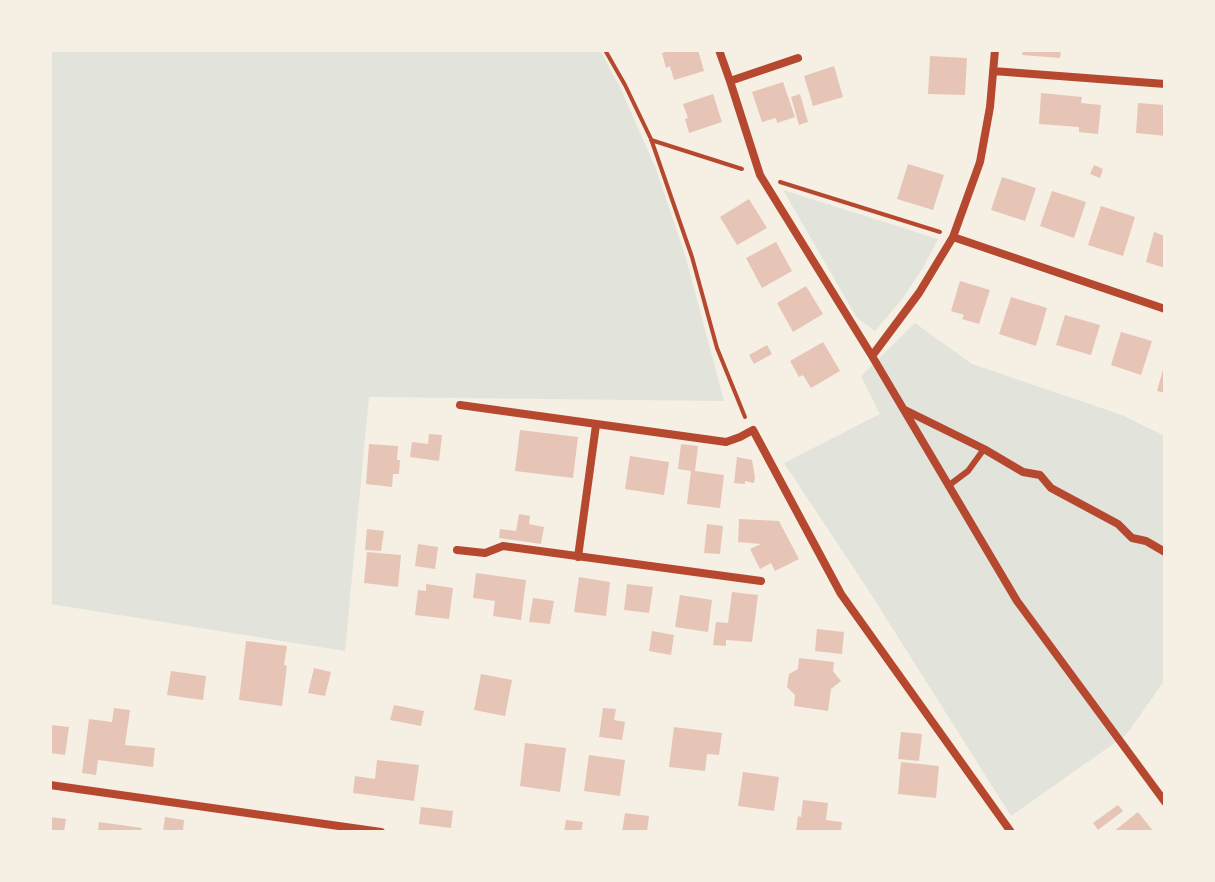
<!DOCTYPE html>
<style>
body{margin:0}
#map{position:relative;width:1215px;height:882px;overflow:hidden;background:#f6efe4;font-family:Ubuntu,sans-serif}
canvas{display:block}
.frame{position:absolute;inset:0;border:52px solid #f6efe4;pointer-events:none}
</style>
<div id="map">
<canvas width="1215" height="882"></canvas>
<div class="frame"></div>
</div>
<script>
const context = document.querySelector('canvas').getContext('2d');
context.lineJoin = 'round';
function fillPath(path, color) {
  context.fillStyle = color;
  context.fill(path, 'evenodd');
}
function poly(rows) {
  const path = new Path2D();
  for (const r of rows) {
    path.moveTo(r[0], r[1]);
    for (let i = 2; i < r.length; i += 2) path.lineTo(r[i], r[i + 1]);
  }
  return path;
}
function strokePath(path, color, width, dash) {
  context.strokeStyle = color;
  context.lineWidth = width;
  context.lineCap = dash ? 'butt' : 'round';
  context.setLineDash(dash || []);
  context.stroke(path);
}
fillPath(poly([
 [50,50,600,50,620,87,656,169,686,258,724,401,369,397,345,651,50,604],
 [783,190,938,239,924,266,903,298,875,331,857,318],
 [915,323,972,364,1122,415,1165,436,1165,680,1126,735,1011,816,867,588,784,463,880,414,861,376]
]), '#e2e4dc');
fillPath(poly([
 [672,50,698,50,704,71,674,80,670,66,666,68,662,53],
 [1023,50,1061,50,1060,58,1022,55],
 [930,56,967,58,965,95,928,94],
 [834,66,843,97,813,106,804,76],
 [783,82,795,117,777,123,776,118,762,122,752,92],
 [1041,93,1082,97,1081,103,1101,105,1098,134,1079,132,1079,127,1039,124],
 [713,94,722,122,689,133,685,119,688,118,683,104],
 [800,94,808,122,799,125,791,97],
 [1138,103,1165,105,1165,136,1136,133],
 [908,164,944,175,933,210,897,199],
 [1094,165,1103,169,1100,178,1090,174],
 [1002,177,1036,188,1025,221,991,210],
 [1052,191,1086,202,1074,238,1040,226],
 [749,199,767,228,737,245,720,217],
 [1101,206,1135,217,1123,256,1088,245],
 [1154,232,1165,236,1165,268,1146,262],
 [776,242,792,271,762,288,746,258],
 [960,281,990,290,979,324,962,319,964,315,951,311],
 [806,286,823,314,793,332,777,303],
 [1011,297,1047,308,1036,346,999,334],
 [1065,315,1100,325,1091,355,1056,345],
 [1121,332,1152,341,1141,375,1111,365],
 [823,342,840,371,811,388,803,375,799,377,790,361],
 [767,345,772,354,754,364,749,355],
 [1164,366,1165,366,1165,393,1157,391],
 [520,430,578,437,573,478,515,471],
 [429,434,442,435,439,461,410,457,412,442,428,444],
 [369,444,398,446,397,460,400,460,399,474,393,474,392,487,366,484],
 [681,444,698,446,695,471,724,475,720,508,687,504,691,471,678,469],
 [630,456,669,462,664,495,625,489],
 [737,457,752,460,755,477,754,483,745,481,745,484,734,483],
 [519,514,530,516,529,524,544,527,541,544,499,538,500,529,516,531],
 [739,519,779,521,799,559,775,571,771,563,760,569,750,549,761,544,738,542],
 [707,524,723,526,720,554,704,553],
 [367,529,384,531,381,551,365,550],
 [418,544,438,547,435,569,415,566],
 [367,552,401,555,398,587,364,583],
 [476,573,526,580,521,620,493,616,495,601,473,598],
 [579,577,610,582,606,616,574,612],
 [426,584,453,588,449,619,415,615,418,590,426,591],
 [627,584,653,587,649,613,624,610],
 [732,592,758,595,752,642,726,640,726,646,713,645,716,622,728,623],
 [680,595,712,600,708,632,675,627],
 [533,598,554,601,550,624,529,622],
 [817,629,844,632,842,654,815,651],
 [652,631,674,635,671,655,649,651],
 [246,641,287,646,284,665,287,666,282,706,239,700],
 [799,658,834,662,833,671,841,681,831,689,828,711,794,706,795,695,787,687,789,674,798,669],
 [314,668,331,672,325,696,308,693],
 [171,671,206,676,203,700,167,695],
 [481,674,512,680,505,716,474,710],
 [394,705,424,711,421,726,390,720],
 [114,708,130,710,125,745,155,748,153,767,98,760,96,775,82,773,89,719,112,722],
 [603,708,616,709,614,720,625,722,622,740,599,737],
 [50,725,69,727,65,755,50,753],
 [674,727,722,733,719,755,707,754,705,771,669,767],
 [901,732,922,734,919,761,898,759],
 [525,743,566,748,560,792,520,786],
 [589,755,625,760,620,796,584,791],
 [377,760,419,765,414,801,353,793,355,776,375,779],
 [901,762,939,766,936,798,898,794],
 [743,772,779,777,774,811,738,806],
 [803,800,828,803,826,820,842,822,841,832,796,832,798,816,801,817],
 [1118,805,1123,811,1098,830,1093,823],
 [421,807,453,811,451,828,419,824],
 [1138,812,1154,832,1113,832],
 [625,813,649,816,647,832,622,832],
 [50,817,66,819,64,832,50,832],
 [165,817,184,820,183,832,163,832],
 [566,820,583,822,581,832,564,832],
 [99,822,142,828,141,832,98,832]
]), '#e6c5b7');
strokePath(poly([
 [605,50,625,85,651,139,692,257,717,348,745,417],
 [651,140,742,169],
 [780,182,940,232]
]), '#b5482f', 4);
strokePath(poly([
 [948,486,968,471,984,449]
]), '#b5482f', 6);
strokePath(poly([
 [719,50,730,81,760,175,872,356,1017,601,1165,802],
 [993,71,1165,84],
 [730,81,798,58],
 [953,237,1165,309],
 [872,356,919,293,953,237,980,162,990,107,995,50],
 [460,405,726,442,740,437,753,430,841,594,1011,832],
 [905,410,984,449,1023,472,1040,475,1051,488,1118,524,1132,538,1146,541,1165,552],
 [457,550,485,553,503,546,761,581],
 [578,557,596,425],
 [50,785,381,832]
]), '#b5482f', 8);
</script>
